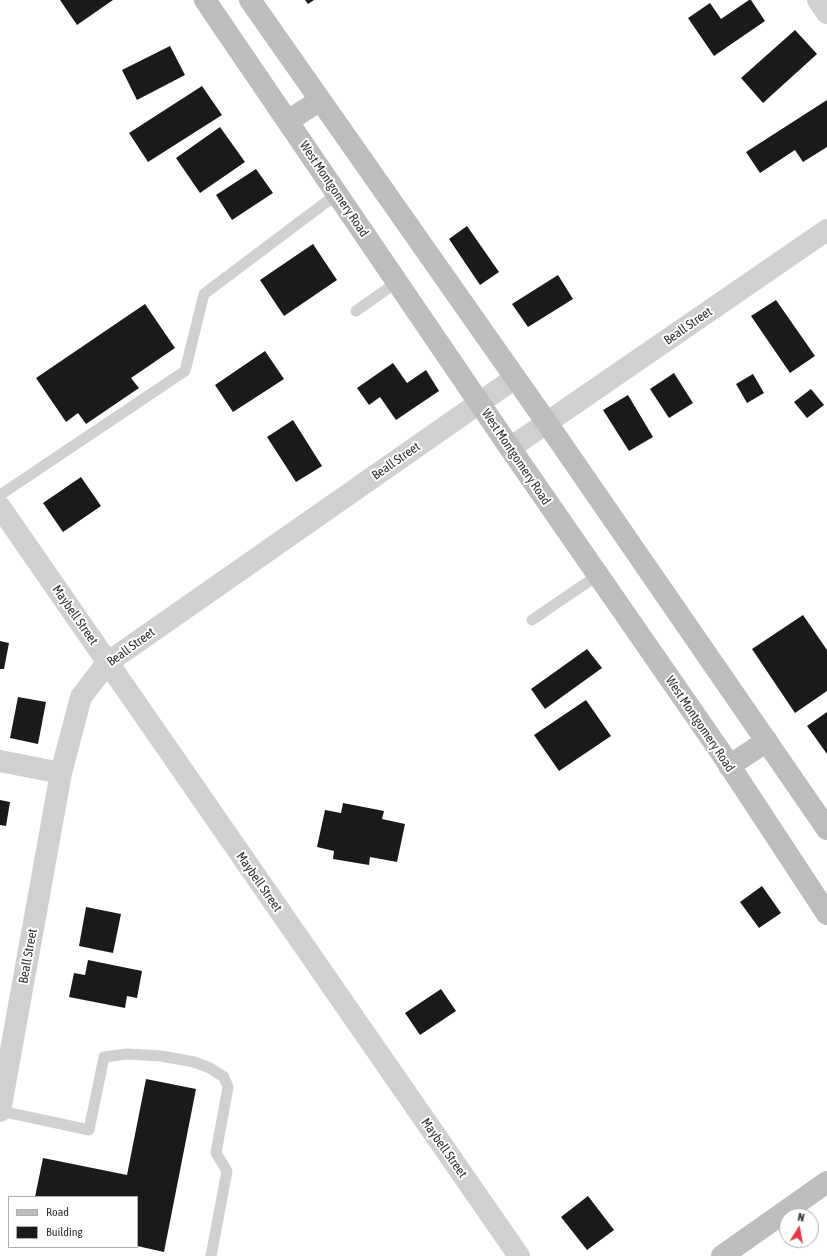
<!DOCTYPE html>
<style>
body{margin:0}
#map{position:relative;width:827px;height:1256px;overflow:hidden;background:#fff;font-family:"Asap Condensed",sans-serif}
canvas{display:block}
.legend{position:absolute;left:8px;top:1196px;width:130px;height:52px;box-sizing:border-box;background:#fff;border:1px solid #adadad;margin:0;padding:5px 7px;list-style:none;font-size:12px;color:#333}
.legend li{display:flex;align-items:center;gap:8px;height:20px}
.legend b{width:20px;border:1px solid #adadad}
.north{position:absolute;left:779px;top:1208px;width:40px;height:40px;box-sizing:border-box;background:#fff;border:1px solid #adadad;border-radius:50%;rotate:11deg;font-size:11px;font-weight:700;line-height:16px;text-align:center;color:#333}
.north::after{content:'';display:block;margin:auto;width:14px;height:18px;background:#e63946;clip-path:polygon(50% 0,100% 100%,50% 72%,0 100%)}
</style>
<div id="map">
<canvas width="827" height="1256"></canvas>
<ul class="legend">
<li><b style="height:5px;background:#bdbdbd"></b>Road</li>
<li><b style="height:11px;background:#1a1a1a"></b>Building</li>
</ul>
<div class="north">N</div>
</div>
<script>
const context = document.querySelector('canvas').getContext('2d');
context.lineJoin = 'round';
function fillPath(path, color) {
  context.fillStyle = color;
  context.fill(path, 'evenodd');
}
function poly(rows) {
  const path = new Path2D();
  for (const r of rows) {
    path.moveTo(r[0], r[1]);
    for (let i = 2; i < r.length; i += 2) path.lineTo(r[i], r[i + 1]);
  }
  return path;
}
function strokePath(path, color, width, dash) {
  context.strokeStyle = color;
  context.lineWidth = width;
  context.lineCap = dash ? 'butt' : 'round';
  context.setLineDash(dash || []);
  context.stroke(path);
}
function drawText(font, color, halo, rows, align = 'center') {
  context.font = font + ' "Asap Condensed",sans-serif';
  context.lineWidth = 4;
  context.setLineDash([]);
  context.textBaseline = 'middle';
  context.strokeStyle = halo;
  context.fillStyle = color;
  for (const [text, x, y, turn = 0] of rows) {
    context.save();
    context.translate(x, y);
    context.rotate((+turn || 0) * Math.PI / 180);
    context.textAlign = isNaN(turn) ? turn : align;
    if (halo) context.strokeText(text, 0, 0);
    context.fillText(text, 0, 0);
    context.restore();
  }
}
fillPath(poly([
 [60,0,113,0,77,25],
 [305,0,314,0,308,4],
 [749,0,751,0,765,21,714,56,688,18,710,3,721,19],
 [795,30,817,54,763,103,741,78],
 [170,46,185,75,137,100,122,70],
 [202,86,222,115,148,162,129,133],
 [827,100,827,147,803,162,795,150,760,173,746,152],
 [220,127,245,162,200,193,176,158],
 [256,169,273,193,232,220,216,195],
 [467,226,499,272,480,285,449,239],
 [313,244,337,280,284,316,260,280],
 [558,275,573,299,528,327,512,304],
 [776,300,815,356,790,373,751,316],
 [145,304,175,348,131,378,139,388,86,424,78,413,66,422,36,378],
 [265,351,284,379,233,412,215,385],
 [393,363,407,383,426,370,439,391,396,420,380,397,369,405,357,388],
 [674,373,693,403,669,418,650,389],
 [753,374,764,393,747,403,736,384],
 [811,389,824,405,807,418,794,402],
 [628,395,653,437,629,451,603,410],
 [293,420,322,466,296,482,267,437],
 [81,477,101,506,63,532,43,503],
 [803,615,827,650,827,691,795,713,752,649],
 [0,641,9,643,4,669,0,669],
 [587,649,602,668,545,709,531,689],
 [18,697,46,702,38,744,10,738],
 [586,700,611,736,559,771,534,735],
 [827,712,827,754,807,726],
 [0,800,10,802,6,826,0,825],
 [343,803,384,811,382,819,405,824,397,862,370,857,369,865,333,859,334,851,317,847,325,810,341,813],
 [762,886,781,913,759,928,740,902],
 [86,907,121,914,113,953,79,946],
 [88,960,142,971,137,998,127,996,125,1008,69,997,74,973,85,975],
 [441,989,456,1011,420,1035,405,1013],
 [146,1079,196,1089,164,1252,137,1246,137,1197,35,1197,43,1158,127,1175],
 [588,1196,614,1230,587,1250,561,1217]
]), '#1a1a1a');
strokePath(poly([
 [356,311,397,282],
 [0,495,185,371,204,294,337,194],
 [532,620,598,575],
 [0,1111,89,1130,104,1057,127,1054,161,1056,194,1062,210,1068,224,1077,228,1087,216,1153,227,1171,211,1256]
]), '#d0d0d0', 11);
strokePath(poly([
 [818,0,827,13],
 [510,448,827,230],
 [0,507,519,1256],
 [0,761,61,773],
 [0,1111,61,773,81,697,107,663,515,378]
]), '#d0d0d0', 22);
strokePath(poly([
 [205,0,510,448,720,751,827,914],
 [250,0,547,423,827,829],
 [288,121,320,100],
 [729,766,767,741],
 [722,1256,827,1182]
]), '#bdbdbd', 22);
drawText('13px', '#333', '#fff', [
 ["West Montgomery Road",334,189,56],
 ["Beall Street",688,326,-35],
 ["West Montgomery Road",516,457,56],
 ["Beall Street",396,461,-35],
 ["Maybell Street",75,615,55],
 ["Beall Street",131,647,-36],
 ["West Montgomery Road",700,724,56],
 ["Maybell Street",259,882,55],
 ["Beall Street",28,956,-80],
 ["Maybell Street",444,1148,55]
]);
</script>
